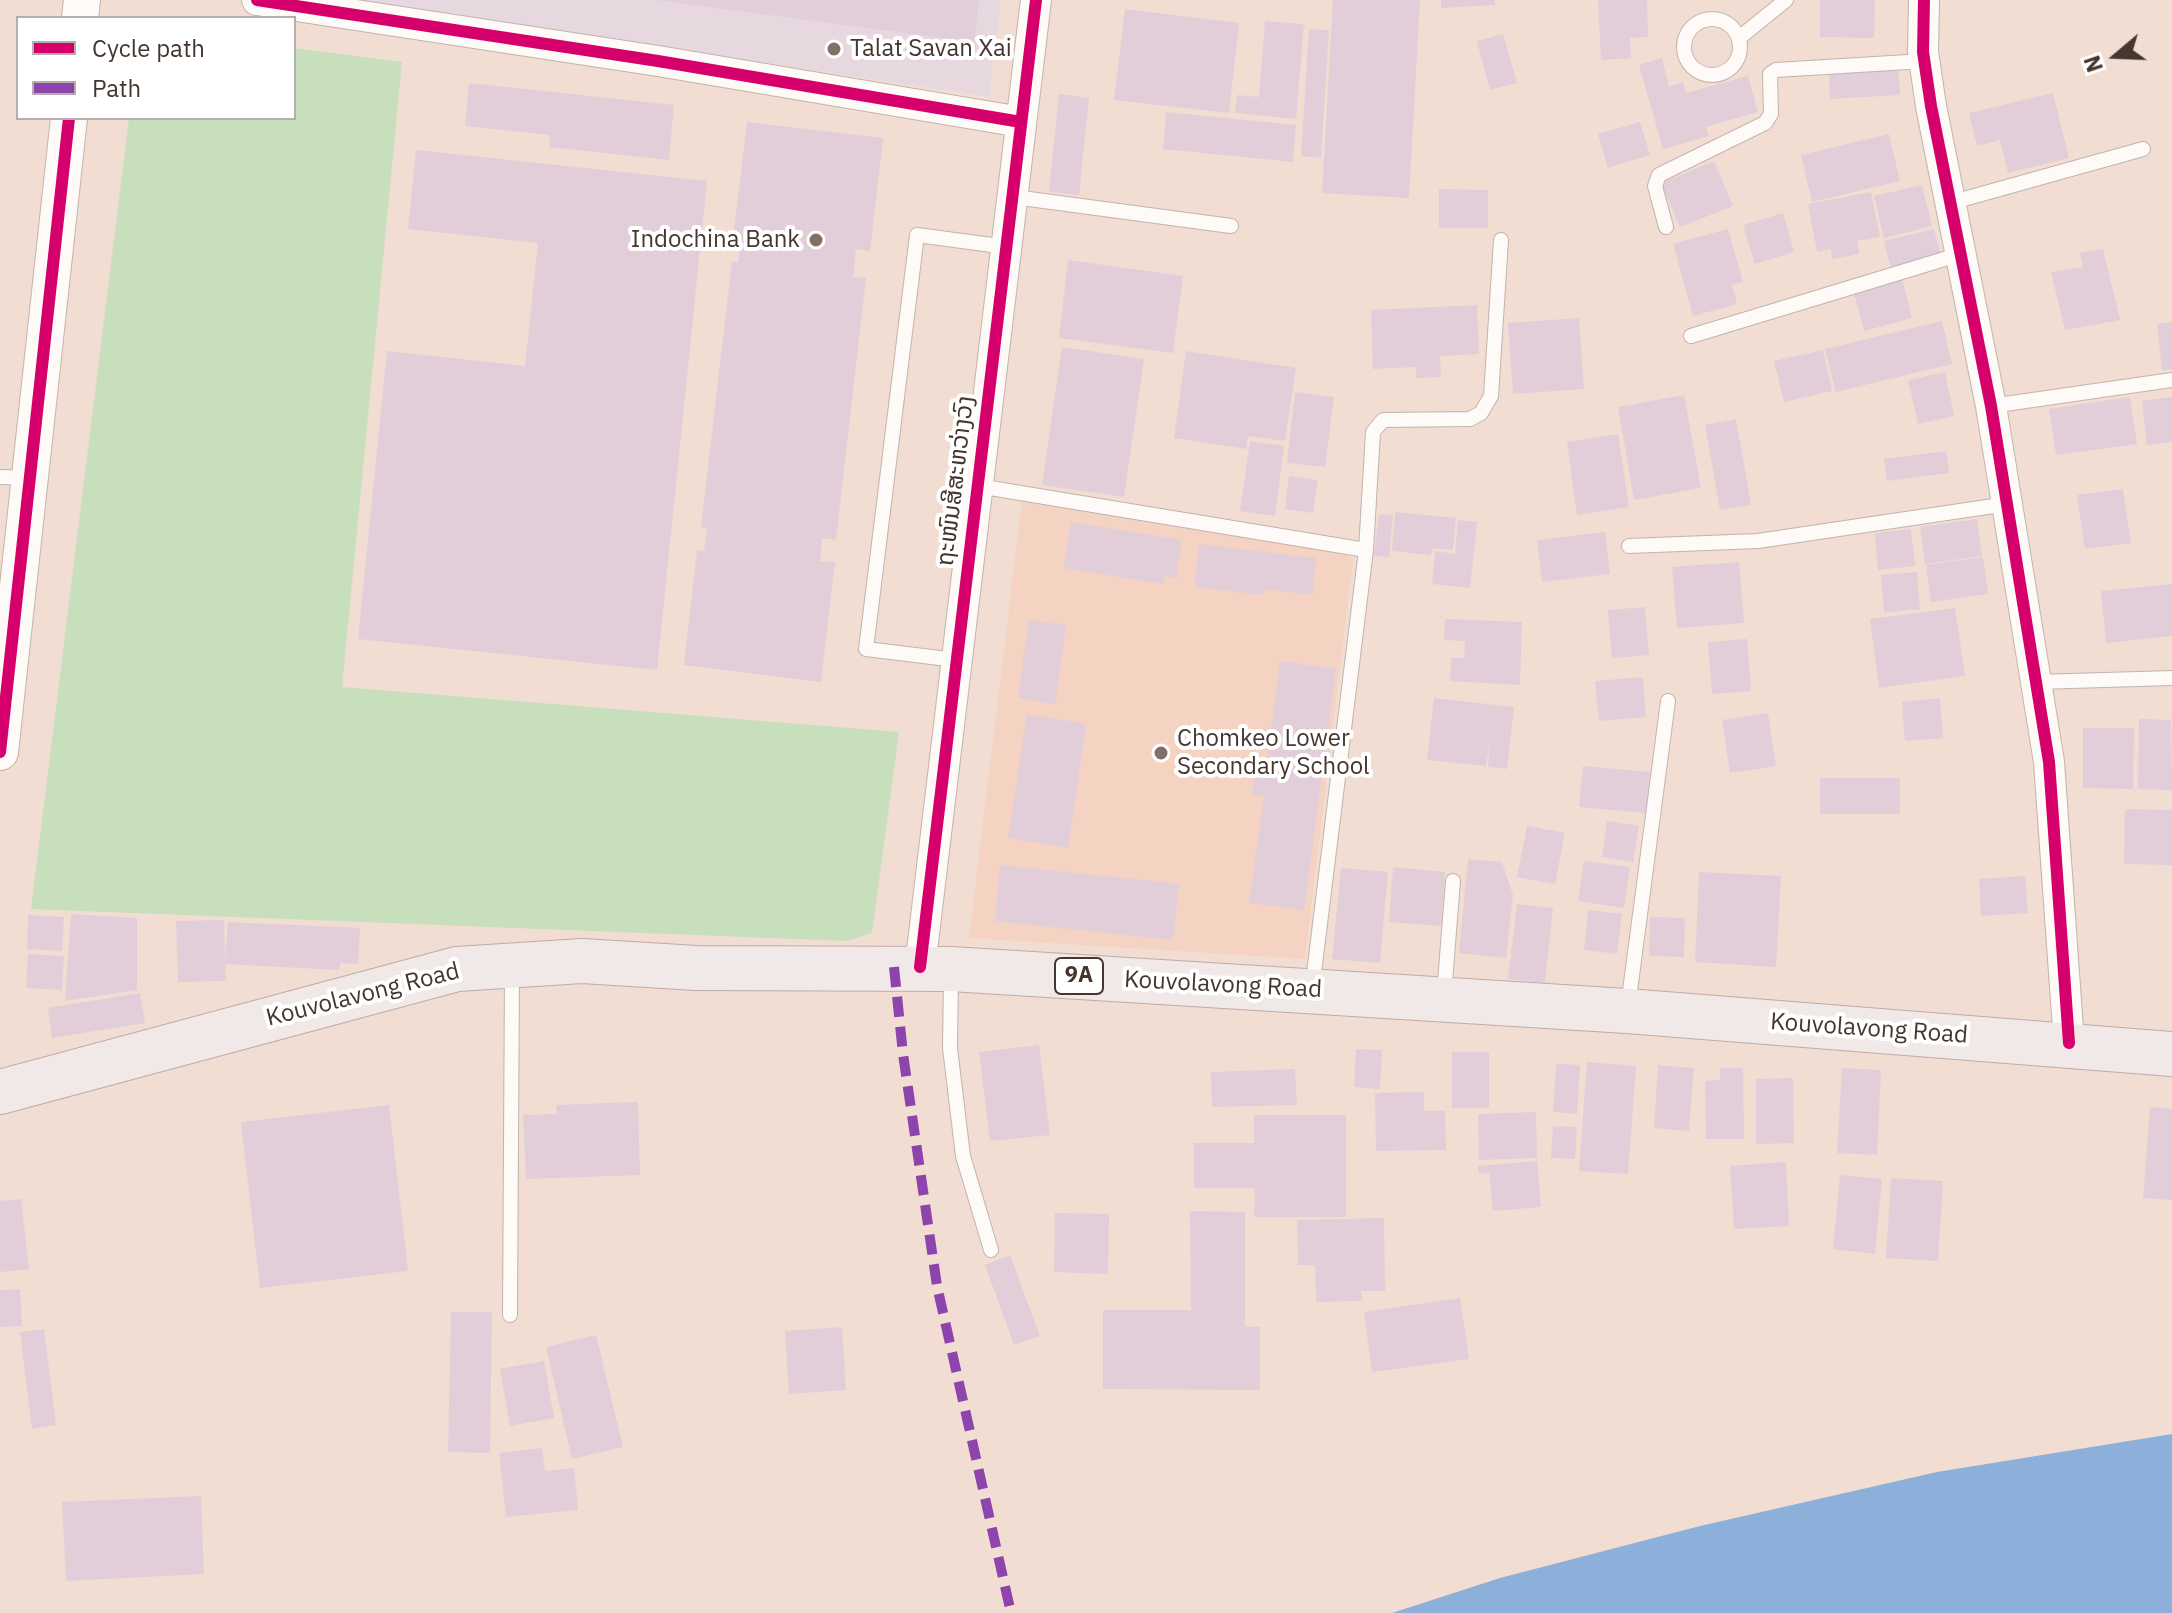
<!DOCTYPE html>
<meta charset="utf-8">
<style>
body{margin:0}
#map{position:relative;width:2172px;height:1613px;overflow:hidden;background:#f2ddd3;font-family:"IBM Plex Sans",sans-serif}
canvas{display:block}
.legend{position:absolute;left:16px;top:16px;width:280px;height:104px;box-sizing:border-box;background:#fff;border:2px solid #b5afac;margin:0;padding:10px 14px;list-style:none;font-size:24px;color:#45362f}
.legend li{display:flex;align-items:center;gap:16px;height:40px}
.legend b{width:40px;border:2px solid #b5afac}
.north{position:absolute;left:2076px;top:16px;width:80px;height:80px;-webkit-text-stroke:6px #fff;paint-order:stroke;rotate:251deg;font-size:22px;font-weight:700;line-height:32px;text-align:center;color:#45362f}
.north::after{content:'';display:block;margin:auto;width:28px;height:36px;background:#45362f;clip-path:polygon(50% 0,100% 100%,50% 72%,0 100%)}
</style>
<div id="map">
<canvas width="2172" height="1613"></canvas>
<ul class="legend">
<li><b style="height:10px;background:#d6006c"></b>Cycle path</li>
<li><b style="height:10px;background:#8e44ad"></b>Path</li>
</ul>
<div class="north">N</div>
</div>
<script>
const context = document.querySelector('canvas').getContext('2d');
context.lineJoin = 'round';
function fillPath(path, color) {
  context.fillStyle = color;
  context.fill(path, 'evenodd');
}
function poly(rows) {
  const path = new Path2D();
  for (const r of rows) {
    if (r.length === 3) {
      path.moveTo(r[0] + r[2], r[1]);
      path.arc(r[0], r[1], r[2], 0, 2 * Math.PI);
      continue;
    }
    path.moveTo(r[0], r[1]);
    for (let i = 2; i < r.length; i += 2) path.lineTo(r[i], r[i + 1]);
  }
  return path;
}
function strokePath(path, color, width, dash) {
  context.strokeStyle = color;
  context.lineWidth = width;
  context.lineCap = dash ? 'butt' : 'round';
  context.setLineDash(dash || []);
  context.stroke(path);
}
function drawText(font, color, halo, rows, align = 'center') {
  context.font = font + ' "IBM Plex Sans","Noto Sans Lao",sans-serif';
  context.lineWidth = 8;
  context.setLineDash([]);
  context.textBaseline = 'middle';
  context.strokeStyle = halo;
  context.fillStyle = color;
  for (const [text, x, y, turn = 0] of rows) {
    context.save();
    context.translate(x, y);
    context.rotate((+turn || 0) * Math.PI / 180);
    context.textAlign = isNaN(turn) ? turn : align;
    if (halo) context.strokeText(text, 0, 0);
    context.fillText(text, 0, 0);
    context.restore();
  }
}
fillPath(poly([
 [360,0,1001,0,989,97]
]), '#e6d8de');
fillPath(poly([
 [1022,501,1348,555,1353,560,1305,959,969,938]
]), '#f5d3c2');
fillPath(poly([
 [294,48,402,62,342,687,899,732,872,933,847,941,31,909,129,118,294,118]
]), '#c7dfbd');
fillPath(poly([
 [2172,1434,2172,1613,1392,1613,1500,1578,1700,1526,1937,1472]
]), '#8cb0da');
fillPath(poly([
 [656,0,979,0,974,42],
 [1333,0,1420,0,1409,198,1322,193],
 [1441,0,1495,0,1495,5,1441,8],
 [1598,0,1647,0,1648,37,1630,38,1631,58,1601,60],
 [1820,0,1875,0,1874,38,1820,37],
 [1125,9,1239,23,1229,113,1114,100],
 [1265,21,1304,24,1296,119,1235,113,1237,95,1259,97],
 [1309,29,1329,30,1321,158,1301,156],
 [1503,34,1517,83,1490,90,1477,41],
 [1662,58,1669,87,1683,82,1686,93,1748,76,1758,112,1706,127,1709,136,1663,149,1639,65],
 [1898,67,1900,95,1830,99,1829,71],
 [469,83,674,105,669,160,549,147,550,135,465,126],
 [2053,93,2069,158,2008,173,2000,140,1977,146,1969,113],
 [1059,94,1089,98,1079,195,1049,192],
 [1166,112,1296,125,1293,162,1163,149],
 [747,122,883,138,870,251,856,249,853,277,866,278,836,540,822,538,820,561,835,562,821,682,684,665,697,550,704,551,707,528,701,527,732,261,738,262,741,240,733,239],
 [1640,122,1650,155,1608,168,1598,134],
 [1889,134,1900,181,1812,202,1801,155],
 [416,150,707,181,657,670,358,639,387,351,525,366,538,243,408,229],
 [1714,161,1733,206,1680,227,1661,183],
 [1922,185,1932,226,1884,238,1874,196],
 [1439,189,1488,190,1488,228,1439,228],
 [1871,192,1880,237,1857,241,1859,254,1832,259,1831,249,1817,252,1808,204],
 [1783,213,1794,252,1755,264,1743,225],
 [1728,229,1743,282,1732,285,1737,304,1693,316,1673,244],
 [1934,229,1941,255,1891,268,1884,241],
 [2103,249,2120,320,2065,330,2051,272,2083,267,2080,253],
 [1068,260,1183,276,1173,353,1059,338],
 [1902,279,1912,318,1864,331,1854,292],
 [1477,305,1479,354,1440,356,1441,377,1416,378,1416,367,1373,369,1371,310],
 [1579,318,1584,389,1513,394,1508,323],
 [1942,321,1952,364,1836,392,1825,349],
 [2172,322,2172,369,2162,370,2157,324],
 [1062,347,1144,359,1124,497,1042,485],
 [1823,350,1832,391,1784,402,1774,361],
 [1186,351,1296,368,1285,441,1248,436,1246,449,1174,438],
 [1945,372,1954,416,1918,424,1908,380],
 [1295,392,1334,397,1325,467,1287,463],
 [1684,395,1701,488,1634,500,1618,407],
 [2130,397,2137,444,2056,455,2049,409],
 [2172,397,2172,442,2147,445,2142,401],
 [1736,419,1751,505,1720,510,1705,425],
 [1618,434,1629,507,1577,515,1567,442],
 [1250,441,1284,446,1275,516,1240,511],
 [1946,451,1949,473,1887,481,1884,459],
 [1289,476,1318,480,1313,513,1285,509],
 [2123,489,2131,543,2085,549,2077,495],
 [1395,512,1456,518,1453,550,1432,548,1431,555,1392,551],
 [1379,514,1393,515,1389,557,1374,556],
 [1977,519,1982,556,1925,564,1920,527],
 [1458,520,1477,522,1470,588,1432,584,1435,551,1455,554],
 [1071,522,1182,540,1176,578,1165,576,1164,584,1064,568],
 [1911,529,1915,566,1878,570,1875,533],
 [1605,532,1610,574,1542,582,1537,540],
 [1199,544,1316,558,1312,595,1264,589,1263,595,1194,587],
 [1983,557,1988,594,1931,602,1926,565],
 [1739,562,1744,623,1677,628,1672,567],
 [1917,572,1920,609,1884,613,1881,575],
 [2172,584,2172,636,2106,643,2101,591],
 [1645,607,1649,655,1612,658,1608,610],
 [1955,608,1965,676,1879,688,1870,619],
 [1445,619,1522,622,1520,685,1450,681,1451,658,1464,658,1465,641,1444,640],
 [1029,620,1066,625,1055,704,1018,698],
 [1747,639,1751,691,1712,694,1708,642],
 [1280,661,1336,669,1304,910,1249,903,1264,796,1252,794,1257,758,1267,759],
 [1643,677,1646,717,1599,721,1595,681],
 [1434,698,1514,707,1507,769,1488,767,1490,740,1486,766,1427,760],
 [1940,698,1943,738,1905,741,1902,702],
 [1768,713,1776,766,1730,773,1722,720],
 [1027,714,1086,724,1068,848,1008,838],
 [2139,719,2171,720,2172,790,2138,789],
 [2083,728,2134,728,2133,789,2083,788],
 [1583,766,1650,772,1646,813,1579,807],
 [1820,778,1900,778,1900,814,1820,814],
 [2125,809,2172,810,2172,865,2124,864],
 [1607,821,1639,826,1633,862,1602,857],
 [1527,826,1565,833,1555,884,1517,877],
 [1468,859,1502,862,1513,895,1506,958,1459,953],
 [1584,861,1630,867,1624,908,1578,901],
 [1000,865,1179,884,1173,940,995,921],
 [1393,867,1445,872,1441,926,1389,922],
 [1341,868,1388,872,1380,963,1332,959],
 [1699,872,1781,876,1776,967,1695,962],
 [2025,876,2028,913,1981,916,1979,879],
 [1517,904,1553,908,1545,983,1508,979],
 [1588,910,1622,914,1617,954,1584,950],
 [71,914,137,918,137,990,65,1001],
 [28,915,64,917,62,951,27,949],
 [1650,917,1685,918,1684,957,1649,956],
 [224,920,225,960,228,922,360,928,358,964,340,963,339,970,225,964,226,981,178,982,176,921],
 [28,954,64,956,62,990,26,988],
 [140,993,145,1023,52,1038,48,1008],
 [1039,1045,1050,1135,990,1141,979,1052],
 [1356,1049,1382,1050,1380,1089,1354,1087],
 [1452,1052,1489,1052,1489,1108,1452,1108],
 [1587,1062,1636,1066,1628,1174,1579,1171],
 [1556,1064,1580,1065,1577,1114,1553,1112],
 [1658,1065,1694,1068,1689,1131,1654,1128],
 [1720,1068,1743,1068,1744,1139,1706,1139,1705,1081,1720,1080],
 [1842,1068,1881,1070,1877,1155,1837,1153],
 [1295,1069,1297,1105,1212,1107,1211,1072],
 [1793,1078,1794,1143,1756,1144,1756,1079],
 [1424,1092,1424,1111,1445,1111,1446,1150,1376,1151,1375,1093],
 [638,1102,640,1175,526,1179,523,1115,557,1114,556,1105],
 [389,1105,408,1271,260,1288,241,1122],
 [2150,1107,2172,1109,2172,1200,2143,1198],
 [1536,1112,1537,1158,1479,1160,1478,1114],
 [1254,1115,1346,1115,1346,1217,1254,1217,1255,1188,1194,1188,1194,1143,1254,1143],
 [1553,1126,1577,1127,1575,1159,1551,1158],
 [1537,1161,1541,1207,1493,1211,1489,1173,1479,1174,1478,1166],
 [1786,1162,1789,1226,1734,1229,1730,1166],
 [1840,1175,1882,1179,1875,1254,1833,1249],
 [1891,1178,1943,1181,1938,1261,1886,1258],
 [21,1199,29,1269,0,1272,0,1201],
 [1190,1211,1245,1212,1245,1327,1260,1327,1260,1390,1103,1389,1103,1310,1191,1310],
 [1055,1213,1109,1214,1108,1274,1054,1272],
 [1384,1218,1385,1291,1361,1291,1362,1301,1316,1302,1315,1265,1298,1265,1297,1220],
 [1010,1255,1040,1336,1014,1345,985,1265],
 [20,1289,22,1326,0,1327,0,1290],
 [1460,1298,1469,1359,1372,1372,1364,1312],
 [451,1312,492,1312,490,1453,448,1452],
 [842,1327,846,1390,789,1394,785,1331],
 [44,1329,56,1425,32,1429,20,1332],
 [596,1335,623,1447,572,1459,546,1347],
 [544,1361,554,1418,510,1426,500,1369],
 [542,1448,545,1471,574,1468,578,1510,506,1517,499,1453],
 [201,1496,204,1574,66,1581,62,1502]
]), '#e1ced8');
const service = poly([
 [1712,47,28],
 [1739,38,1786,0],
 [1014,197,1231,226],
 [1953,202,2143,149],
 [1666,227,1655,186,1659,175,1765,123,1771,114,1770,74,1776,70,1924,61],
 [1691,336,1961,254],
 [1991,406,2172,380],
 [0,477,29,478],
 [978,486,1366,550],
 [1629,546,1758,541,2007,504],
 [956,660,866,649,917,235,1007,247],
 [2037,682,2172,678],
 [951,975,950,1048,963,1156,991,1250],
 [1312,989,1366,550,1373,432,1383,420,1470,419,1481,413,1491,396,1501,240],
 [1444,994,1453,881],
 [1628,1006,1668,701],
 [510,1315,512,972]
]);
const minor = poly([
 [257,0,658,61,1021,122],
 [1924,0,1923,52,1931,106,1991,406,2049,762,2069,1043],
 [920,967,1036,0]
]);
const tertiary = poly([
 [80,18,82,0],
 [0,752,69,118]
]);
const primary = poly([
 [0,1092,457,969,582,961,696,968,951,969,1627,1011,2172,1054]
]);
strokePath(service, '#c3b3ab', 16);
strokePath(minor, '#c3b3ab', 32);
strokePath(tertiary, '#c3b3ab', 38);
strokePath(primary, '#bfaaa8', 46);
strokePath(service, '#fdfaf8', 14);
strokePath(minor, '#fdfaf8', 30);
strokePath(tertiary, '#fdfaf8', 36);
strokePath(primary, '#f1e8e8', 44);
strokePath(poly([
 [894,967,903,1054,937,1286,1011,1613]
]), '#8e44ad', 10, [20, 10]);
strokePath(poly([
 [257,0,658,61,1021,122],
 [1924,0,1923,52,1931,106,1991,406,2049,762,2069,1043],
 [0,752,69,118],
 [920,967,1036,0]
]), '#d6006c', 12);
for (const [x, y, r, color] of [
 [834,49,8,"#827068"],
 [816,240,8,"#827068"],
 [1161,753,8,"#827068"]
]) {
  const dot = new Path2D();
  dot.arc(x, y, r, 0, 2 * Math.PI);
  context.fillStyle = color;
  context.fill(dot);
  strokePath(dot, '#fff', 3);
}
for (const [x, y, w] of [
 [1079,976,48]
]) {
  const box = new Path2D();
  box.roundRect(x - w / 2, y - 18, w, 36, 6);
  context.fillStyle = '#fff';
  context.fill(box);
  strokePath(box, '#45362f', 2);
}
drawText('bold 22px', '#45362f', null, [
 ["9A",1079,976]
]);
drawText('24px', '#45362f', '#fff', [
 ["Talat Savan Xai",850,49],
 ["Indochina Bank",800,240,"right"],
 ["Chomkeo Lower",1177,739],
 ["Secondary School",1177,767]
], 'left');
drawText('24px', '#45362f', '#fff', [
 ["ຖະໜົນສີສະຫວ່າງວົງ",956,481,-83],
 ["Kouvolavong Road",1223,985,3],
 ["Kouvolavong Road",363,995,-14],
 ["Kouvolavong Road",1869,1029,4]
]);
</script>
